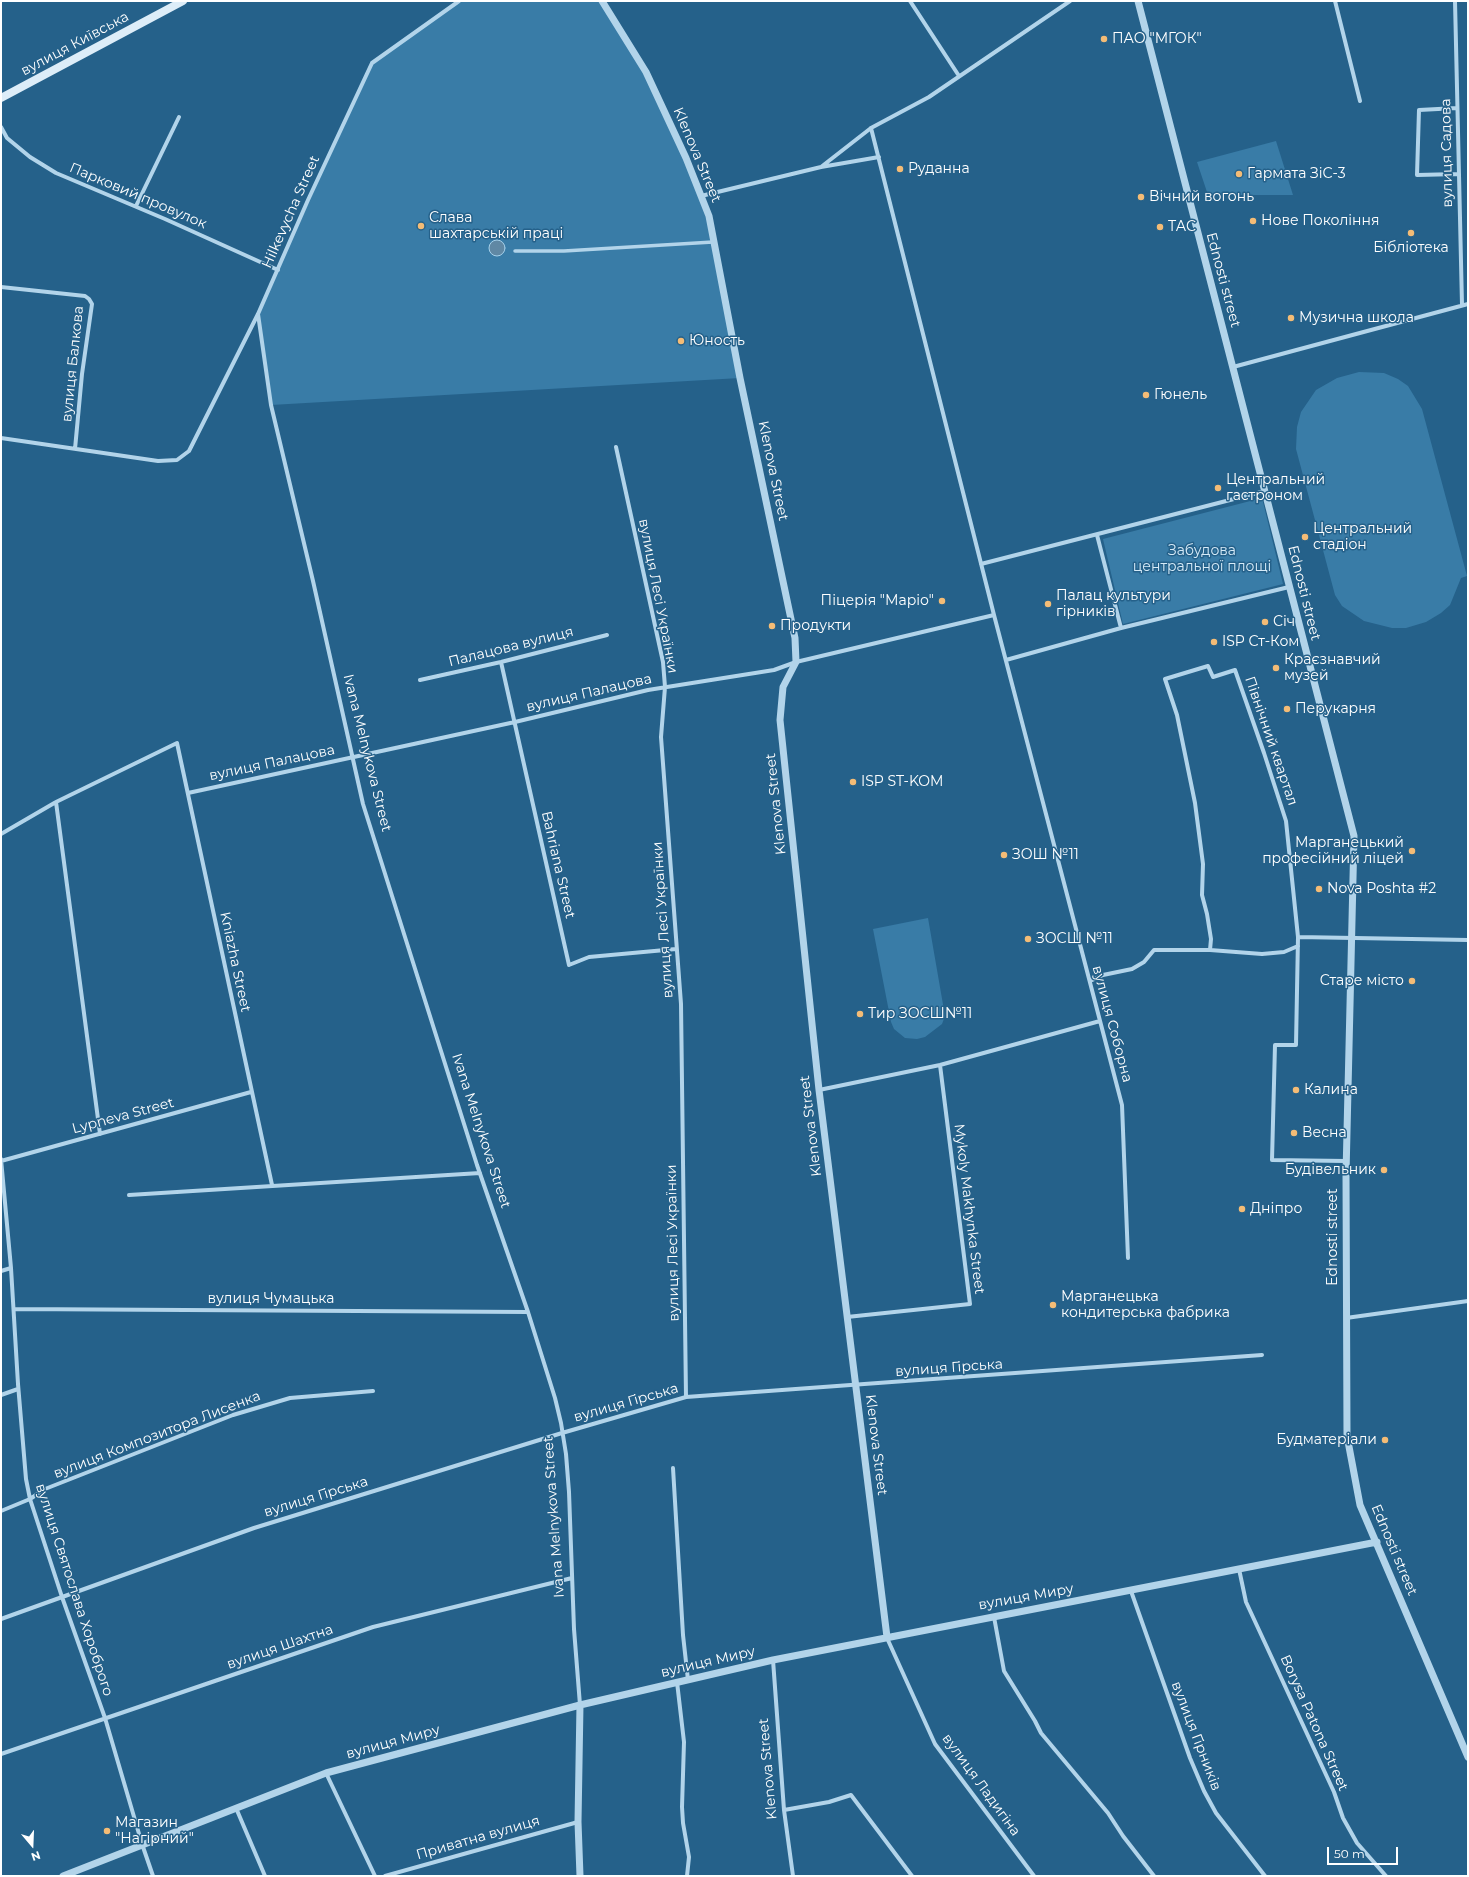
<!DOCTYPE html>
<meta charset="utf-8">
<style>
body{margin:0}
#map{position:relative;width:1469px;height:1877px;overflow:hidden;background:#25618a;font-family:Montserrat,sans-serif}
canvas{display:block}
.frame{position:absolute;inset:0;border:2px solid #fff;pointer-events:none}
.north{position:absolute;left:12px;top:1825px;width:40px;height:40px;-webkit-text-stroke:3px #25618a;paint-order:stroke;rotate:161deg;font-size:11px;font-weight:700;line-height:16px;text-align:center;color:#fff}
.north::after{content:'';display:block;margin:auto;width:14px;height:18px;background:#fff;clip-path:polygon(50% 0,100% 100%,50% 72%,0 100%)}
.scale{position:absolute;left:1327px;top:1847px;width:71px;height:18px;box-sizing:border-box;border:2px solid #fff;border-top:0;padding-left:5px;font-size:12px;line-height:14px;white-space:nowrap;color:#fff;-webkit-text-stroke:3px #25618a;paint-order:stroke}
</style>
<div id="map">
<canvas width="1469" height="1877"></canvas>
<div class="frame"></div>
<div class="north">N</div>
<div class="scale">50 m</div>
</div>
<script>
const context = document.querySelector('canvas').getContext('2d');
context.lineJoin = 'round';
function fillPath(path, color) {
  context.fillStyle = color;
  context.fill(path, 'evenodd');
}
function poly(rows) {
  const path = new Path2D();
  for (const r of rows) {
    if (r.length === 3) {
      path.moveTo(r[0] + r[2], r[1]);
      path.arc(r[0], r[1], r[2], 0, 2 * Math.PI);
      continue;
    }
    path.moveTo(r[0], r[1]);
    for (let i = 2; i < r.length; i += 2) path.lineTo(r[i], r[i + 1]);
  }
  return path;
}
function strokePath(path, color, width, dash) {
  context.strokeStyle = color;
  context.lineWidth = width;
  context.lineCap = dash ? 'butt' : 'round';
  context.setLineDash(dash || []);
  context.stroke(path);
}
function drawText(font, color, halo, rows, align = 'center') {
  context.font = font + ' Montserrat,sans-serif';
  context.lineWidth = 3;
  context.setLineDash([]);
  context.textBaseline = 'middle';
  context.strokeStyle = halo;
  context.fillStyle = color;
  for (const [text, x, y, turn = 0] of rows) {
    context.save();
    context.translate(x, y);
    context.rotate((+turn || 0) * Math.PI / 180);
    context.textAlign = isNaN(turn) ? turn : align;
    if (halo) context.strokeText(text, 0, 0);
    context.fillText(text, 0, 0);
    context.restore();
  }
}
fillPath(poly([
 [459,1,602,1,646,72,709,216,740,378,271,405,258,314,372,63],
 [1276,141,1293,195,1208,195,1197,162],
 [1359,372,1384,373,1398,379,1408,386,1422,409,1467,576,1461,578,1450,605,1441,613,1426,622,1406,628,1392,628,1364,621,1342,606,1335,595,1296,449,1297,427,1301,412,1316,390,1337,378],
 [1262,498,1283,584,1123,624,1103,539],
 [928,918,945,1016,942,1024,925,1037,917,1039,905,1038,894,1029,891,1022,873,929]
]), '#397ca7');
const water = poly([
 [497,248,8]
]);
fillPath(water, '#6088a4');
strokePath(water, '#a6d1eb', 1);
strokePath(poly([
 [515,251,564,251,713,242]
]), '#b2d4ea', 3.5);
strokePath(poly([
 [910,1,959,76],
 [1335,1,1360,101],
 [1455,1,1462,305],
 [1457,108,1419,110,1417,175,1458,174],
 [1,127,7,138,30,157,56,173,165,219,278,270],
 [871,128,994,615,1122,1105,1128,1258],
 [821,167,879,157],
 [701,196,821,167,871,128,929,97,1070,1],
 [136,206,179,117],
 [1,287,85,296,89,299,92,304,82,374,75,449],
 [258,314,271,405,313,581,363,804,477,1165,528,1312,555,1398,561,1423,566,1454,569,1492,574,1629,580,1705],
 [1233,367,1468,304],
 [1,438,158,461,177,460,189,451,258,314,308,200,372,63,459,1],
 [616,447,663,662,665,687,661,737,681,1004,686,1397],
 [1097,535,1121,628],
 [981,564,1265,491],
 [1006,660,1121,628,1289,587],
 [501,662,569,965,589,957,676,949],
 [420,680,501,662,607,635],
 [188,793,515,722,648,690,774,670,796,662,994,615],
 [56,802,100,1134],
 [1,834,56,802,177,743,272,1185],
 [1210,950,1211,939,1207,914,1202,895,1203,864,1195,803,1177,715,1165,679,1208,666,1213,677,1235,670,1264,753,1286,821,1298,937],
 [1090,981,1103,975,1132,969,1144,962,1154,950,1210,950,1262,954,1284,952,1298,946],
 [819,1090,940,1065,1100,1021],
 [1,1159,11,1268,18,1384,26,1479,30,1499,62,1597,105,1718,142,1844,153,1876],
 [1,1161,251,1092],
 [1346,1161,1272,1160,1275,1045,1296,1045,1298,937,1468,940],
 [129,1195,480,1173],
 [1,1271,11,1268],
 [14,1309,528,1312],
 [847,1317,970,1304,940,1065],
 [1346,1318,1468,1301],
 [1,1395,18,1389],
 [673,1468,683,1635,688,1680],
 [1,1511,30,1499,45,1489,233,1415,290,1398,373,1391],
 [1239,1569,1246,1602,1334,1792,1343,1818,1357,1843,1386,1876],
 [1131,1591,1190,1758,1204,1791,1216,1813,1265,1876],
 [994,1617,1004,1671,1035,1721,1041,1733,1108,1813,1123,1836,1154,1876],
 [1,1619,254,1528,562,1433,686,1397,1262,1355],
 [887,1638,935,1744,1034,1876],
 [773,1660,784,1810,793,1876],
 [677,1682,684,1742,682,1807,683,1823,689,1857,687,1876],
 [1,1754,373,1627,572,1578],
 [326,1773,375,1876],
 [236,1808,265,1876],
 [784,1810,829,1802,851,1795,912,1876],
 [385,1876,578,1822]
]), '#b2d4ea', 4);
strokePath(poly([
 [602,1,646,72,686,158,709,216,740,378,795,638,796,662,783,687,780,720,819,1090,887,1637],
 [1138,1,1354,836,1346,1174,1347,1436,1360,1505,1468,1757],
 [63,1876,326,1773,580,1705,773,1660,1377,1542],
 [580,1876,578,1822,580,1705]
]), '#b2d4ea', 7);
strokePath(poly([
 [1,98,183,1]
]), '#ddedf8', 8);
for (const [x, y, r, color] of [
 [1104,39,4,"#f4bc76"],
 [900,169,4,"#f4bc76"],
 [1239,174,4,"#f4bc76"],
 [1141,197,4,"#f4bc76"],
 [1253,221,4,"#f4bc76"],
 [421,226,4,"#f4bc76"],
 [1160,227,4,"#f4bc76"],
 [1411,233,4,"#f4bc76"],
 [1291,318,4,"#f4bc76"],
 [681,341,4,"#f4bc76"],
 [1146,395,4,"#f4bc76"],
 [1218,488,4,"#f4bc76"],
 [1305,537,4,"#f4bc76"],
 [942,601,4,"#f4bc76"],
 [1048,604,4,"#f4bc76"],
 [1265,622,4,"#f4bc76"],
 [772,626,4,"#f4bc76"],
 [1214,642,4,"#f4bc76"],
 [1276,668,4,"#f4bc76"],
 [1287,709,4,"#f4bc76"],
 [853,782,4,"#f4bc76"],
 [1412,851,4,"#f4bc76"],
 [1004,855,4,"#f4bc76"],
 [1319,889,4,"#f4bc76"],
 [1028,939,4,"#f4bc76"],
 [1412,981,4,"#f4bc76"],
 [860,1014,4,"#f4bc76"],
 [1296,1090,4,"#f4bc76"],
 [1294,1133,4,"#f4bc76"],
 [1384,1170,4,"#f4bc76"],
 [1242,1209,4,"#f4bc76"],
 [1053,1305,4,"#f4bc76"],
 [1385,1440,4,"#f4bc76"],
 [107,1831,4,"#f4bc76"]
]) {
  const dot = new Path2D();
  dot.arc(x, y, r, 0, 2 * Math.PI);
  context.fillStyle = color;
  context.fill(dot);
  strokePath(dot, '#25618a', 1.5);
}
drawText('14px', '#fff', '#25618a', [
 ["ПАО \"МГОК\"",1112,39],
 ["Руданна",908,169],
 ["Гармата ЗіС-3",1247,174],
 ["Вічний вогонь",1149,197],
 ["Слава",429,218],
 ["шахтарській праці",429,234],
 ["Нове Покоління",1261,221],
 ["ТАС",1168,227],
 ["Бібліотека",1411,248,"center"],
 ["Музична школа",1299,318],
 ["Юность",689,341],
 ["Гюнель",1154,395],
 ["Центральний",1226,480],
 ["гастроном",1226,496],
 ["Центральний",1313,529],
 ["стадіон",1313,545],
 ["Палац культури",1056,596],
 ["гірників",1056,612],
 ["Піцерія \"Маріо\"",934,601,"right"],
 ["Січ",1273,622],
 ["Продукти",780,626],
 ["ISP Ст-Ком",1222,642],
 ["Краєзнавчий",1284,660],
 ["музей",1284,676],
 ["Перукарня",1295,709],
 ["ISP ST-KOM",861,782],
 ["Марганецький",1404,843,"right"],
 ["професійний ліцей",1404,859,"right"],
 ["ЗОШ №11",1012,855],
 ["Nova Poshta #2",1327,889],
 ["ЗОСШ №11",1036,939],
 ["Старе місто",1404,981,"right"],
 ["Тир ЗОСШ№11",868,1014],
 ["Калина",1304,1090],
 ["Весна",1302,1133],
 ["Будівельник",1376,1170,"right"],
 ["Дніпро",1250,1209],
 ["Марганецька",1061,1297],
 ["кондитерська фабрика",1061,1313],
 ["Будматеріали",1377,1440,"right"],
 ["Магазин",115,1823],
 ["\"Нагірний\"",115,1839]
], 'left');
drawText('14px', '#fff', '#25618a', [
 ["вулиця Київська",75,44,-28],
 ["вулиця Садова",1447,153,-91],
 ["Klenova Street",697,155,67],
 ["Парковий провулок",138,196,23],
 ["Hilkevycha Street",291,212,-66],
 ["Ednosti street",1223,280,75],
 ["вулиця Балкова",73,364,-84],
 ["Klenova Street",773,471,78],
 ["Ednosti street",1304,593,76],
 ["вулиця Лесі Українки",658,596,79],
 ["Палацова вулиця",511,647,-14],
 ["вулиця Палацова",589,693,-13],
 ["Північний квартал",1271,741,71],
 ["Ivana Melnykova Street",367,753,76],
 ["вулиця Палацова",272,763,-12],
 ["Klenova Street",776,804,-96],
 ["Bahriana Street",558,865,77],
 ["вулиця Лесі Українки",663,920,-94],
 ["Kniazha Street",235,962,78],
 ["вулиця Соборна",1112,1024,75],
 ["Lypneva Street",123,1116,-15],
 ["Klenova Street",811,1126,-97],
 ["Ivana Melnykova Street",481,1131,72],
 ["Mykoly Makhynka Street",969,1209,83],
 ["Ednosti street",1333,1237,-90],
 ["вулиця Лесі Українки",673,1243,-91],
 ["вулиця Чумацька",271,1299],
 ["вулиця Гірська",949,1368,-4],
 ["вулиця Гірська",626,1403,-16],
 ["вулиця Композитора Лисенка",157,1435,-21],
 ["Klenova Street",876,1445,83],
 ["вулиця Гірська",316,1497,-17],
 ["Ivana Melnykova Street",554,1517,-94],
 ["Ednosti street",1394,1550,67],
 ["вулиця Святослава Хороброго",74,1590,72],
 ["вулиця Миру",1026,1597,-10],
 ["вулиця Шахтна",280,1647,-19],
 ["вулиця Миру",708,1662,-13],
 ["Borysa Patona Street",1314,1723,66],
 ["вулиця Гірників",1196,1736,69],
 ["вулиця Миру",393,1742,-15],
 ["Klenova Street",768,1769,-95],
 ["вулиця Ладигіна",981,1785,54],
 ["Приватна вулиця",478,1838,-16]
]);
drawText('14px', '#d6ebf8', '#25618a', [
 ["Забудова",1202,551],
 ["центральної площі",1202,567]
]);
</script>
